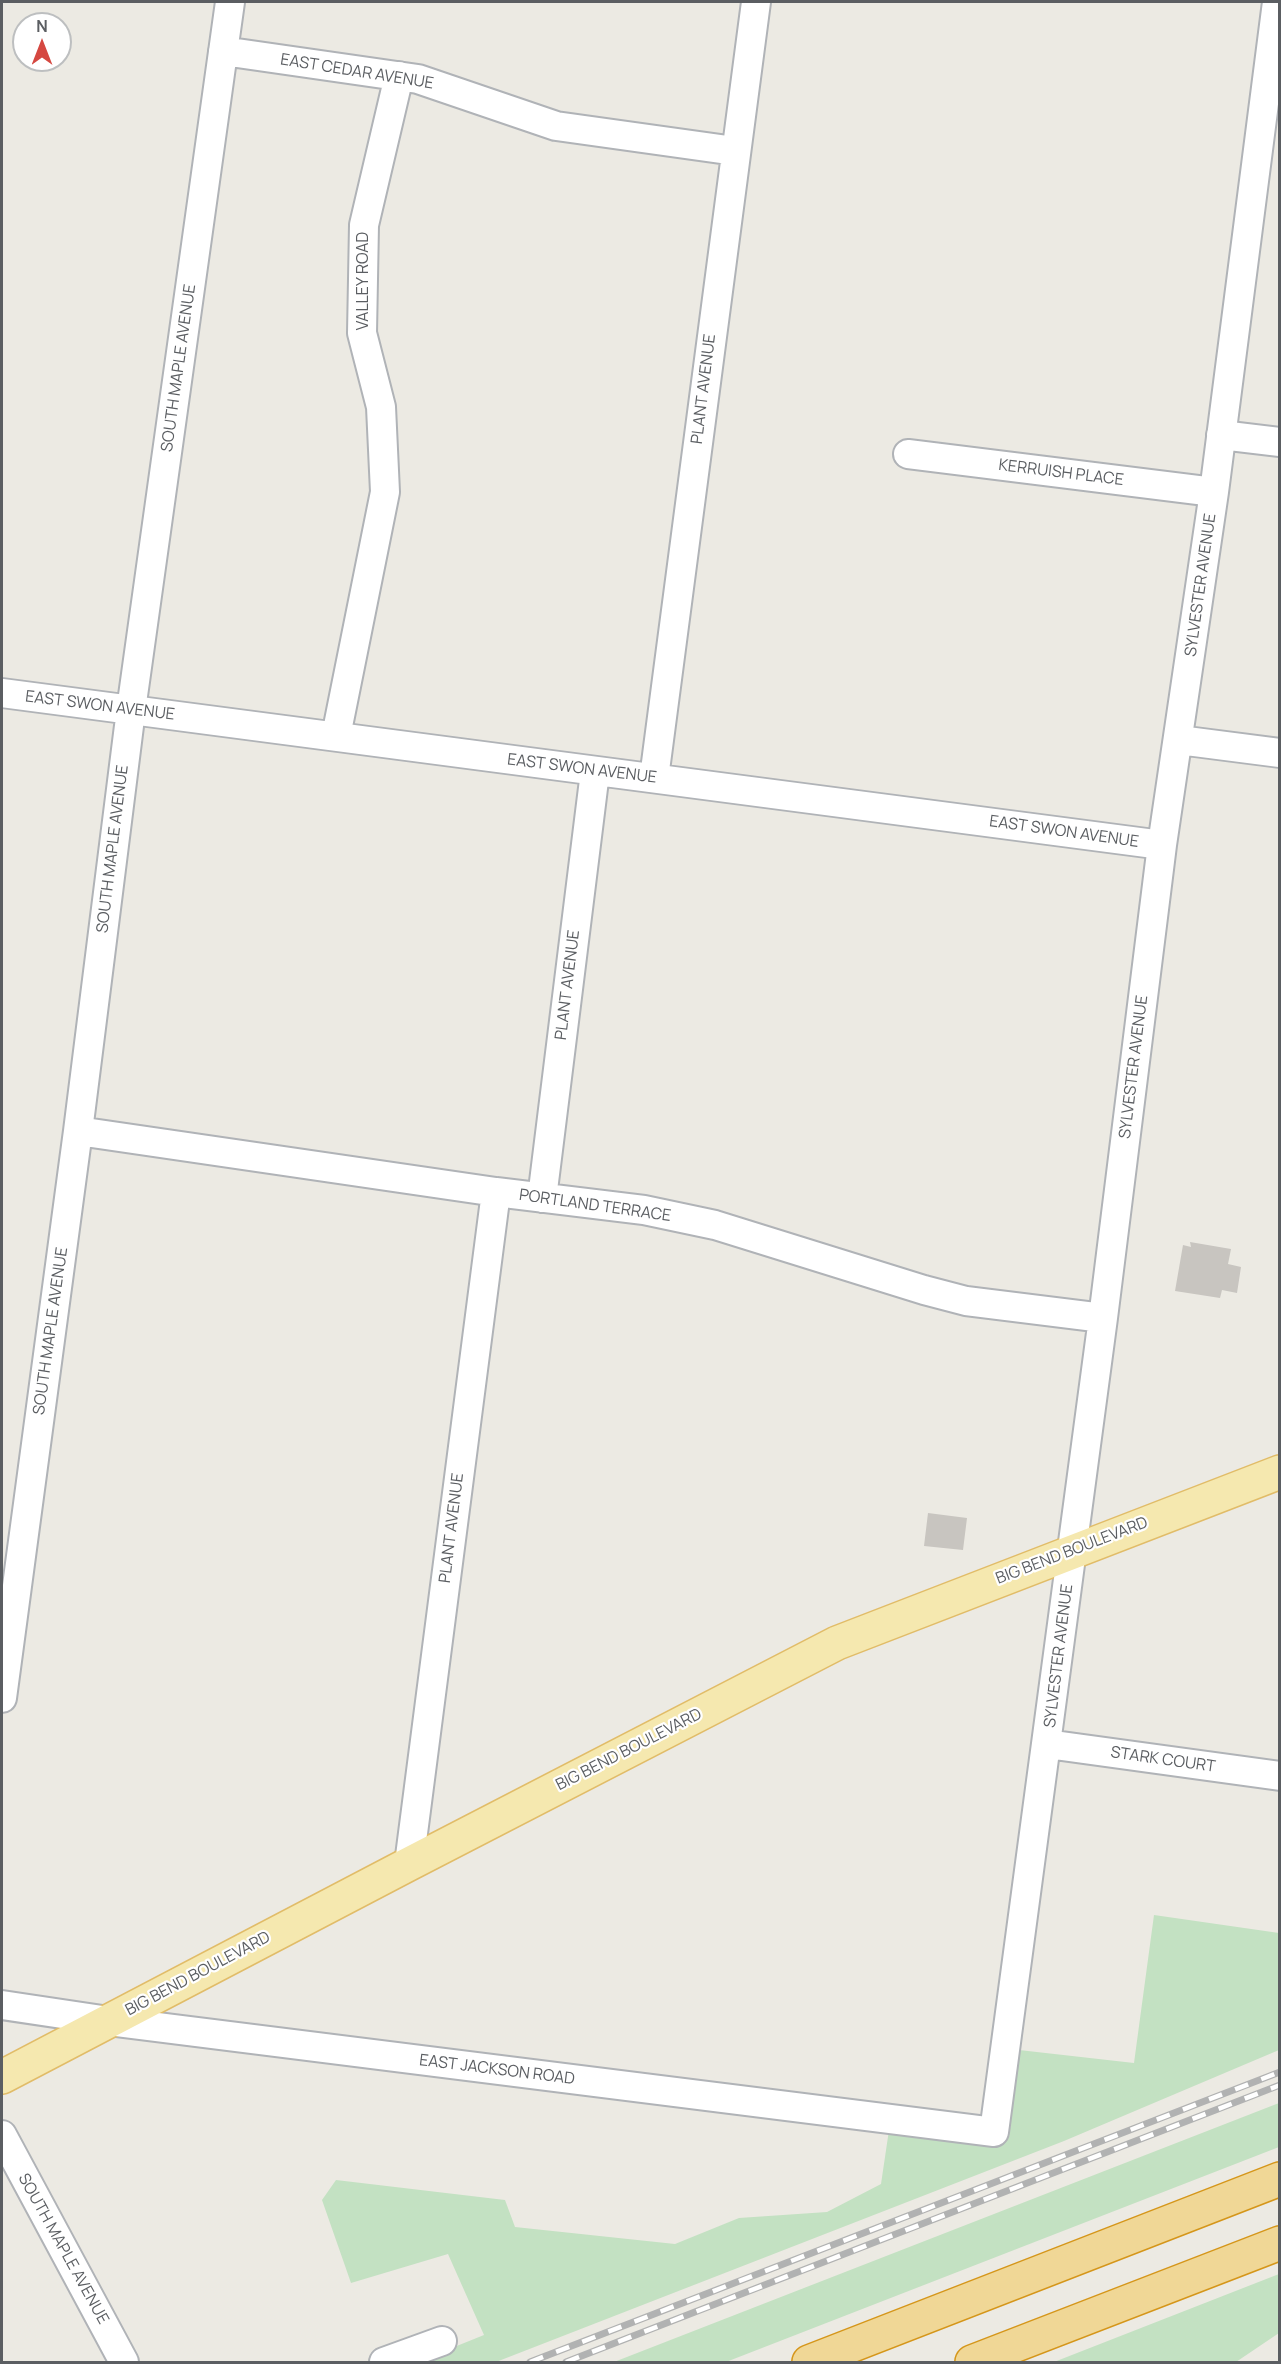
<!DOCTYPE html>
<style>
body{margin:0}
#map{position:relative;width:1281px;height:2364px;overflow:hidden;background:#eceae3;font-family:Manrope,sans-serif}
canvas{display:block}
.frame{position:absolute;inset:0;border:3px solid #5b5e62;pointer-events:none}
.north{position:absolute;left:12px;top:12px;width:60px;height:60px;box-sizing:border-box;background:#fff;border:2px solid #bdbfc0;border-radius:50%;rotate:0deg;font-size:16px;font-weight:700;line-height:24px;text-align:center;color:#5b5e62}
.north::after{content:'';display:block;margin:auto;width:21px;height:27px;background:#d54841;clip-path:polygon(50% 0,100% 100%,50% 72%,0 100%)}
</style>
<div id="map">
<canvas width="1281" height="2364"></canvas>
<div class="frame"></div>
<div class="north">N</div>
</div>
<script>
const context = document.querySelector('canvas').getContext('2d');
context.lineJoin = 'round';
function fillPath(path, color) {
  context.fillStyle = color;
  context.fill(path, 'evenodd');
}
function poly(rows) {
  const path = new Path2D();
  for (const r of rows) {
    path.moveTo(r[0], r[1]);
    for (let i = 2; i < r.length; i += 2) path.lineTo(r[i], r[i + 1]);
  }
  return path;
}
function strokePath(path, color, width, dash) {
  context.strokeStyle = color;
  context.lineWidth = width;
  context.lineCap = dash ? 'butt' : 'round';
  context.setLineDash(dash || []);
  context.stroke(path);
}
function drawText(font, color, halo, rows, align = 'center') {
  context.font = font + ' Manrope,sans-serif';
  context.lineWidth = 4.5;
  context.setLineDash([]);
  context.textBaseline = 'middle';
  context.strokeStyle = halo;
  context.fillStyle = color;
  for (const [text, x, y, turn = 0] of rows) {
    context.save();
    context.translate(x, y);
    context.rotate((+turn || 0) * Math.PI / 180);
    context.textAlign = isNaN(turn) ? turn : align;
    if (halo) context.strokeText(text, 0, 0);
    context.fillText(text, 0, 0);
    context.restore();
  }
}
fillPath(poly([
 [1154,1915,1279,1933,1279,2050,1064,2141,496,2362,417,2362,484,2335,448,2254,351,2283,322,2200,336,2180,505,2200,515,2227,675,2244,739,2218,827,2212,881,2184,889,2130,1002,2141,1009,2137,1019,2050,1134,2063],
 [1279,2103,1279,2147,726,2362,614,2362],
 [1279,2274,1279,2333,1236,2362,1054,2362]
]), '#c3e1c2');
fillPath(poly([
 [1190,1242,1231,1249,1228,1264,1241,1267,1237,1293,1222,1290,1220,1298,1175,1291,1183,1245,1191,1247],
 [928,1513,967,1518,963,1550,924,1546]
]), '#c8c5c0');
const minor = poly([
 [223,51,418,79,556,126,735,151],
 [1221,435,1280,442],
 [908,454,1214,492],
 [2,693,1162,845],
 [336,736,385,492,381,407,362,333,364,225,399,76],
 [1179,740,1280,753],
 [654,778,756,2],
 [78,1131,496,1192,644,1210,715,1225,924,1290,966,1301,1103,1318],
 [542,1198,595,772],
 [2,1698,78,1131,131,710,230,2],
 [1047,1744,1280,1776],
 [409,1864,496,1192],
 [2,2005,109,2021,994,2132,1103,1318,1162,845,1214,492,1277,2],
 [2,2135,124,2362],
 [384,2362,442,2341]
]);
const major = poly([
 [2,2077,409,1864,837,1643,1280,1472]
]);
const highway = poly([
 [809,2362,1280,2179],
 [972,2362,1280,2243]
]);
strokePath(minor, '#b0b3b7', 32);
strokePath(major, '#e1bc68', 36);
strokePath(highway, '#d5961a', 36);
strokePath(minor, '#fff', 28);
strokePath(major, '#f5e8af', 33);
strokePath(highway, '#f0d796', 33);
const rail = poly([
 [530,2362,1280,2072],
 [566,2362,1280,2085]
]);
strokePath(rail, '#b1b2b2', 7);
strokePath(rail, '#fff', 4.5, [14]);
drawText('16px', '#5b5e62', '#fff', [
 ["EAST CEDAR AVENUE",357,72,9],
 ["VALLEY ROAD",364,281,-90],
 ["SOUTH MAPLE AVENUE",179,368,-82],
 ["PLANT AVENUE",704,389,-83],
 ["KERRUISH PLACE",1061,473,7],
 ["SYLVESTER AVENUE",1201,585,-82],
 ["EAST SWON AVENUE",100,706,7],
 ["EAST SWON AVENUE",582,769,7],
 ["EAST SWON AVENUE",1064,832,8],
 ["SOUTH MAPLE AVENUE",113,849,-83],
 ["PLANT AVENUE",568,985,-83],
 ["SYLVESTER AVENUE",1134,1067,-83],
 ["PORTLAND TERRACE",595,1206,8],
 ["SOUTH MAPLE AVENUE",51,1331,-82],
 ["PLANT AVENUE",452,1528,-83],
 ["BIG BEND BOULEVARD",1072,1551,-21],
 ["SYLVESTER AVENUE",1059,1656,-83],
 ["BIG BEND BOULEVARD",629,1750,-27],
 ["STARK COURT",1163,1760,8],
 ["BIG BEND BOULEVARD",198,1974,-28],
 ["EAST JACKSON ROAD",497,2070,7],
 ["SOUTH MAPLE AVENUE",63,2249,61]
]);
</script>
